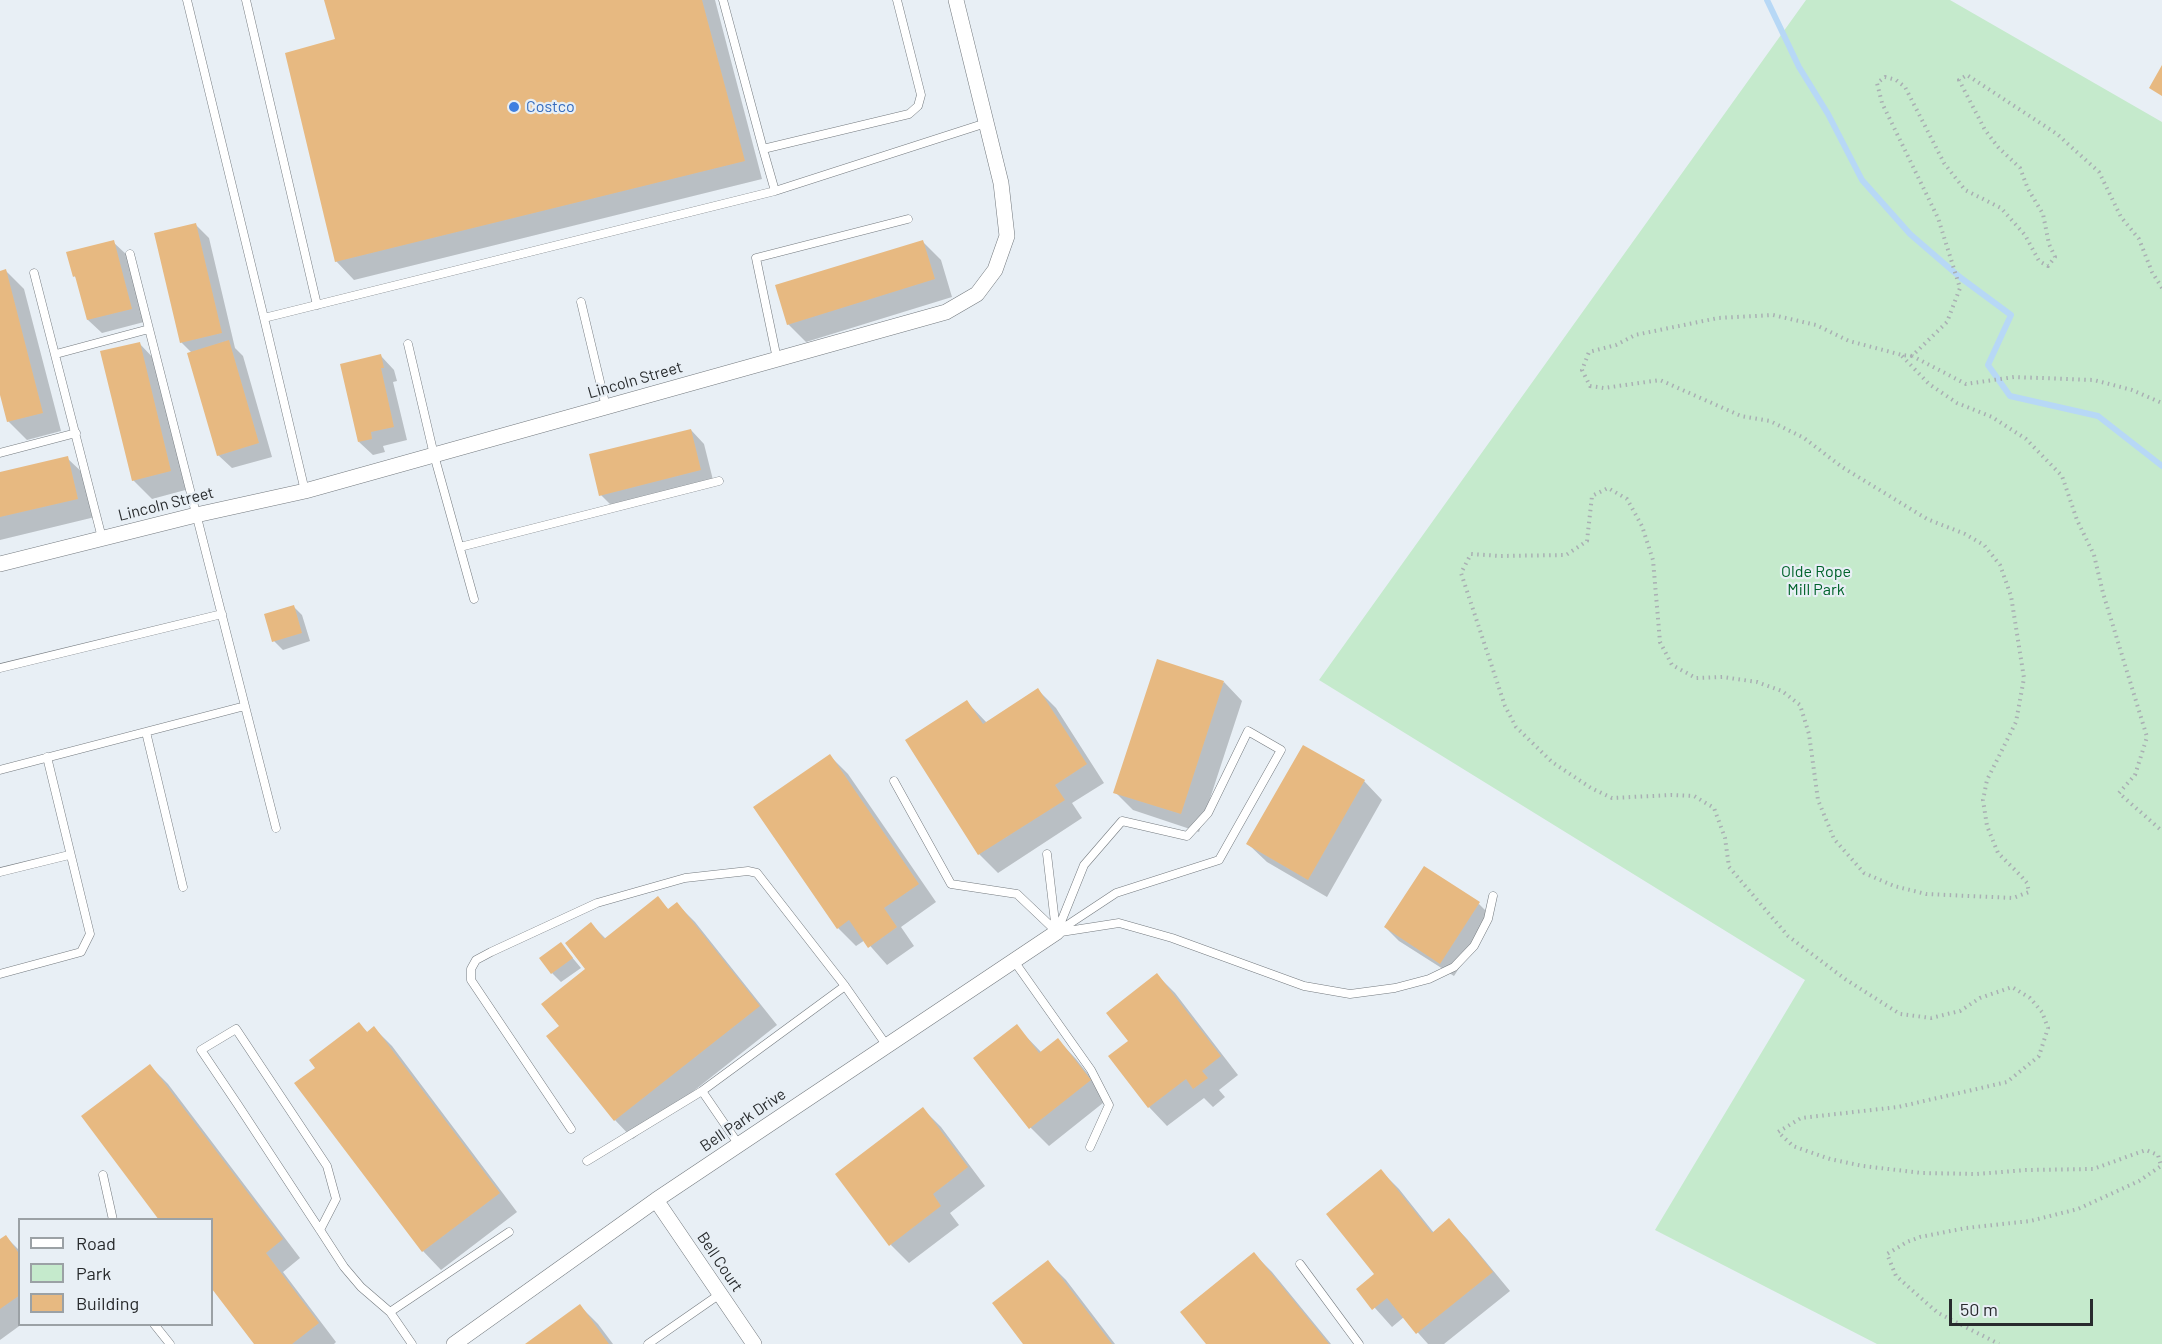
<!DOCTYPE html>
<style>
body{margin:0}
#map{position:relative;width:2162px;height:1344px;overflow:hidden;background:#e8eff5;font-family:Barlow,sans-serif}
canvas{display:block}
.legend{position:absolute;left:18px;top:1218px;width:195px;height:108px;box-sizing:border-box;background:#e8eff5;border:2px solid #9ba1a5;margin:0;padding:8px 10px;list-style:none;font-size:18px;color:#282b2d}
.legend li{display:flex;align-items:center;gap:12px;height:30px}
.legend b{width:30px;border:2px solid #9ba1a5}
.scale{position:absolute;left:1949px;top:1299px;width:144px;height:27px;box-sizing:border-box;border:3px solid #282b2d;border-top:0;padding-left:8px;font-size:18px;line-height:21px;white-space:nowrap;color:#282b2d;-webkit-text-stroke:4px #e8eff5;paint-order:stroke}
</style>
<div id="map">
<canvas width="2162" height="1344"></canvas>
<ul class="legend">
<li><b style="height:8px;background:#fff"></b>Road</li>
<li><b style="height:16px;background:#c5eacc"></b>Park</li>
<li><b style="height:16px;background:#e7b981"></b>Building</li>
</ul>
<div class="scale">50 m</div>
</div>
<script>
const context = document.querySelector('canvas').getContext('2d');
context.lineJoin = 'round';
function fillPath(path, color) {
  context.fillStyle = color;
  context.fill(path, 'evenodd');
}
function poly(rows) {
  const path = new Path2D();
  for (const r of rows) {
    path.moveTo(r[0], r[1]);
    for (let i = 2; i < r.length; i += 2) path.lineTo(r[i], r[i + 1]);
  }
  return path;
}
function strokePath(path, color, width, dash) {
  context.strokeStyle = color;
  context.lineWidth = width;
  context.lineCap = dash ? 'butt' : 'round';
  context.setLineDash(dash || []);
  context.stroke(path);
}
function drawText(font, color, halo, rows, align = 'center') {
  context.font = font + ' Barlow,sans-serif';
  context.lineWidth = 4.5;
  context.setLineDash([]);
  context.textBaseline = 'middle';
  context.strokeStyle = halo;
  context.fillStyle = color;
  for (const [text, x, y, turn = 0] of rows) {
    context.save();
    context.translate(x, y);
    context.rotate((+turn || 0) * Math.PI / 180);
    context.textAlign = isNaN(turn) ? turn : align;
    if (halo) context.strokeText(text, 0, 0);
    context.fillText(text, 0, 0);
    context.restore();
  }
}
fillPath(poly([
 [1806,0,1950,0,2162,122,2162,1344,1877,1344,1655,1230,1805,980,1319,680]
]), '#c5eacc');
fillPath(poly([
 [325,0,715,0,762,179,354,280,336,261,337,40],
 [196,225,209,238,235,348,243,356,272,457,232,468,218,455,192,353,181,342],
 [113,242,127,255,144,322,102,333,88,320,78,279,74,276],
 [923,242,941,260,952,297,806,342,788,324],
 [6,271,24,289,61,431,27,440,8,421,0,389,0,272],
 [139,343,157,362,189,489,152,499,133,480],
 [381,356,394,370,397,381,393,382,407,440,383,446,385,452,373,455,359,442],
 [691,430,704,444,714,484,615,509,601,495],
 [67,458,86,476,95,517,0,540,0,474],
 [293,606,302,615,310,641,283,650,274,641],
 [1224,682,1242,701,1199,832,1133,810,1115,792],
 [1038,690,1056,708,1104,783,1072,803,1082,818,998,873,979,854,907,740,967,702,987,723],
 [830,756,848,774,936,902,901,927,914,946,887,965,865,940,856,946,838,928],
 [1364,781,1382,800,1327,897,1267,862,1248,844],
 [657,898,669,910,677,904,695,922,777,1025,633,1139,615,1120,549,1036,561,1027,587,969,591,924,606,939],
 [1479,904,1492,917,1454,976,1399,941,1385,927],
 [561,944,581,968,561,982,552,973],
 [1157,975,1175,993,1238,1075,1219,1090,1225,1097,1213,1107,1204,1098,1167,1126,1149,1107,1110,1056,1130,1042],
 [359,1024,368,1033,374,1028,392,1046,517,1212,441,1270,423,1251,297,1083,317,1068],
 [1016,1026,1042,1053,1058,1040,1076,1059,1108,1099,1049,1146,1031,1128,976,1059],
 [150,1066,168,1084,300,1258,283,1272,336,1342,334,1344,256,1344,212,1286,212,1220],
 [923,1109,941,1127,985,1186,950,1213,959,1225,909,1263,891,1245],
 [1381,1171,1399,1189,1434,1233,1449,1220,1467,1239,1510,1291,1444,1344,1428,1344,1404,1317,1392,1327,1358,1289,1376,1274],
 [6,1237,20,1251,20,1324,22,1324,0,1340,0,1241],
 [1254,1254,1272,1272,1331,1344,1208,1344],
 [1048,1262,1066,1280,1115,1344,1025,1344],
 [580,1306,598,1324,613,1344,527,1344]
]), '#0003');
strokePath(poly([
 [1767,0,1799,67,1828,114,1862,180,1910,234,1961,278,2011,315,1988,365,2010,396,2098,416,2162,466]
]), '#b7d8f6', 6);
fillPath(poly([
 [324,0,702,0,745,161,335,262,285,53,335,39],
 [2162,65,2162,96,2149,88],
 [196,223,222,333,180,343,154,233],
 [114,240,132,309,87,320,75,276,73,277,66,252],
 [923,240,935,279,787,325,775,285],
 [6,269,43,413,7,422,0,395,0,271],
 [229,340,259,443,217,456,187,353],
 [140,342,171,471,132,481,100,351],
 [381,354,384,368,381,368,394,427,371,432,372,439,358,442,340,364],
 [691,429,701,470,599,496,589,454],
 [68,456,78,499,0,517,0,472],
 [294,605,302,633,272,642,264,614],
 [1157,659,1224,681,1181,814,1113,793],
 [1038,688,1087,764,1055,785,1065,800,978,855,905,740,967,700,983,724],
 [1303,745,1365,780,1308,880,1246,844],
 [830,754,919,884,884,908,897,927,868,948,849,920,837,929,753,807],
 [1424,866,1480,902,1440,964,1384,927],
 [658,896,668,909,677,902,760,1006,614,1121,546,1036,559,1026,541,1004,585,969,565,943,591,922,604,939],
 [561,942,573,958,551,974,539,958],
 [1157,973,1221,1056,1202,1071,1208,1078,1193,1089,1186,1079,1148,1108,1108,1056,1128,1041,1106,1013],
 [359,1022,367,1032,374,1026,500,1193,422,1252,294,1083,315,1068,309,1060],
 [1017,1024,1039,1053,1058,1038,1091,1080,1029,1129,973,1058],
 [150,1064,283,1239,266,1253,319,1323,292,1344,254,1344,212,1289,212,1220,159,1220,81,1116],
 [923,1107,968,1167,933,1194,941,1206,889,1246,835,1174],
 [1381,1169,1432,1233,1449,1218,1493,1272,1416,1334,1387,1298,1372,1310,1356,1289,1374,1274,1326,1214],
 [6,1235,20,1255,20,1295,0,1309,0,1239],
 [1254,1252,1329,1344,1206,1344,1180,1312],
 [1048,1260,1112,1344,1023,1344,992,1303],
 [580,1304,609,1344,525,1344]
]), '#e7b981');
const lane = poly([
 [187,0,264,318,775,191,986,123],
 [246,0,317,305],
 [723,0,763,149,909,114,918,106,921,95,897,0],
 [763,149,775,191],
 [130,254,276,828],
 [34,273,102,538],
 [581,302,606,407],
 [264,318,305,491],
 [408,344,434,455,474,599],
 [56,354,149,329],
 [777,359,756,258,908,219],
 [0,453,76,433],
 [460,547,719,481],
 [0,668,222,614],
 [1248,731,1281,750,1219,860,1116,893,1057,932,1084,865,1122,821,1187,836,1208,813,1248,731],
 [146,732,183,887],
 [0,770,245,706],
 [894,781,951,884,1017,894,1057,932],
 [1047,854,1056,931],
 [0,872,69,855],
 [1061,932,1119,923,1172,938,1304,986,1350,994,1395,988,1429,979,1454,967,1474,946,1488,919,1493,896],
 [1014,961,1091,1070,1109,1105,1090,1147],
 [0,974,81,952,90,934,47,757],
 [571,1129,471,980,471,969,476,960,491,952,597,903,685,878,748,871,757,873,845,986,887,1046],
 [739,1145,702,1091,845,986],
 [587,1161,702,1091],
 [103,1175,113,1220],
 [320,1230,336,1199,327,1166,236,1029,201,1050,238,1105,320,1230,344,1267,361,1287,390,1312,412,1344],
 [1300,1264,1359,1344],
 [390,1312,509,1232],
 [154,1324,170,1344],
 [648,1344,720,1294]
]);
const street = poly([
 [0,564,196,515,305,491,946,312,977,294,995,270,1007,236,1001,183,956,0],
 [656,1200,754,1344],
 [454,1344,656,1200,1057,932]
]);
strokePath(lane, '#747a7f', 9);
strokePath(street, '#747a7f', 16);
strokePath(poly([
 [2162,288,2152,272,2139,239,2121,217,2099,172,2057,134,1967,75,1959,80,1985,130,1998,147,2020,168,2028,189,2043,214,2049,244,2055,257,2048,266,2039,261,2025,235,2001,208,1965,190,1944,163,1905,87,1896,80,1885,77,1877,83,1882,103,1938,218,1960,288,1947,322,1912,356,1966,384,2014,377,2094,380,2132,390,2162,403],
 [1902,356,1929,384,1957,403,1992,417,2026,439,2062,476,2077,520,2094,555,2103,593,2147,737,2135,775,2119,793,2162,831],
 [1912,356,1902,355,1849,341,1816,325,1773,315,1718,318,1635,335,1616,345,1589,352,1582,370,1590,386,1604,388,1660,380,1741,416,1770,421,1804,438,1842,467,1927,519,1965,534,1984,545,2000,565,2011,596,2024,678,2016,722,1987,780,1983,800,1987,826,1998,853,2021,876,2027,883,2029,892,2013,898,1926,894,1894,886,1864,873,1834,839,1818,800,1809,734,1800,705,1782,691,1757,682,1723,677,1696,678,1672,665,1660,642,1653,560,1642,526,1627,499,1608,488,1592,496,1587,541,1566,555,1500,556,1471,554,1461,573,1505,706,1516,727,1552,762,1591,788,1612,798,1672,795,1694,796,1714,808,1725,838,1729,867,1788,936,1845,979,1900,1014,1931,1018,1960,1011,1980,998,2012,987,2030,998,2042,1012,2048,1028,2039,1056,2007,1082,1898,1107,1801,1118,1778,1132,1793,1146,1830,1159,1863,1166,1922,1173,1977,1174,2026,1170,2093,1169,2146,1150,2158,1155,2161,1166,2139,1181,2078,1209,2030,1221,1966,1228,1920,1237,1907,1242,1887,1254,1896,1276,1938,1313,1999,1344]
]), '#a9afb3', 4, [1.5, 4.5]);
strokePath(lane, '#fff', 8);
strokePath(street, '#fff', 15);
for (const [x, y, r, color] of [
 [514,107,6,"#3f7fe0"]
]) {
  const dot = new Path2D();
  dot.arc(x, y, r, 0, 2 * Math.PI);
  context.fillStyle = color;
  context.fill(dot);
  strokePath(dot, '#e8eff5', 2);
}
drawText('16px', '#366cbe', '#e8eff5', [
 ["Costco",526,107]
], 'left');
drawText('16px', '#282b2d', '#e8eff5', [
 ["Lincoln Street",635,380,-16],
 ["Lincoln Street",166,504,-14],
 ["Bell Park Drive",743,1120,-34],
 ["Bell Court",720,1262,56]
]);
drawText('16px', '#00632b', '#e8eff5', [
 ["Olde Rope",1816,572],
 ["Mill Park",1816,590]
]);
</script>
